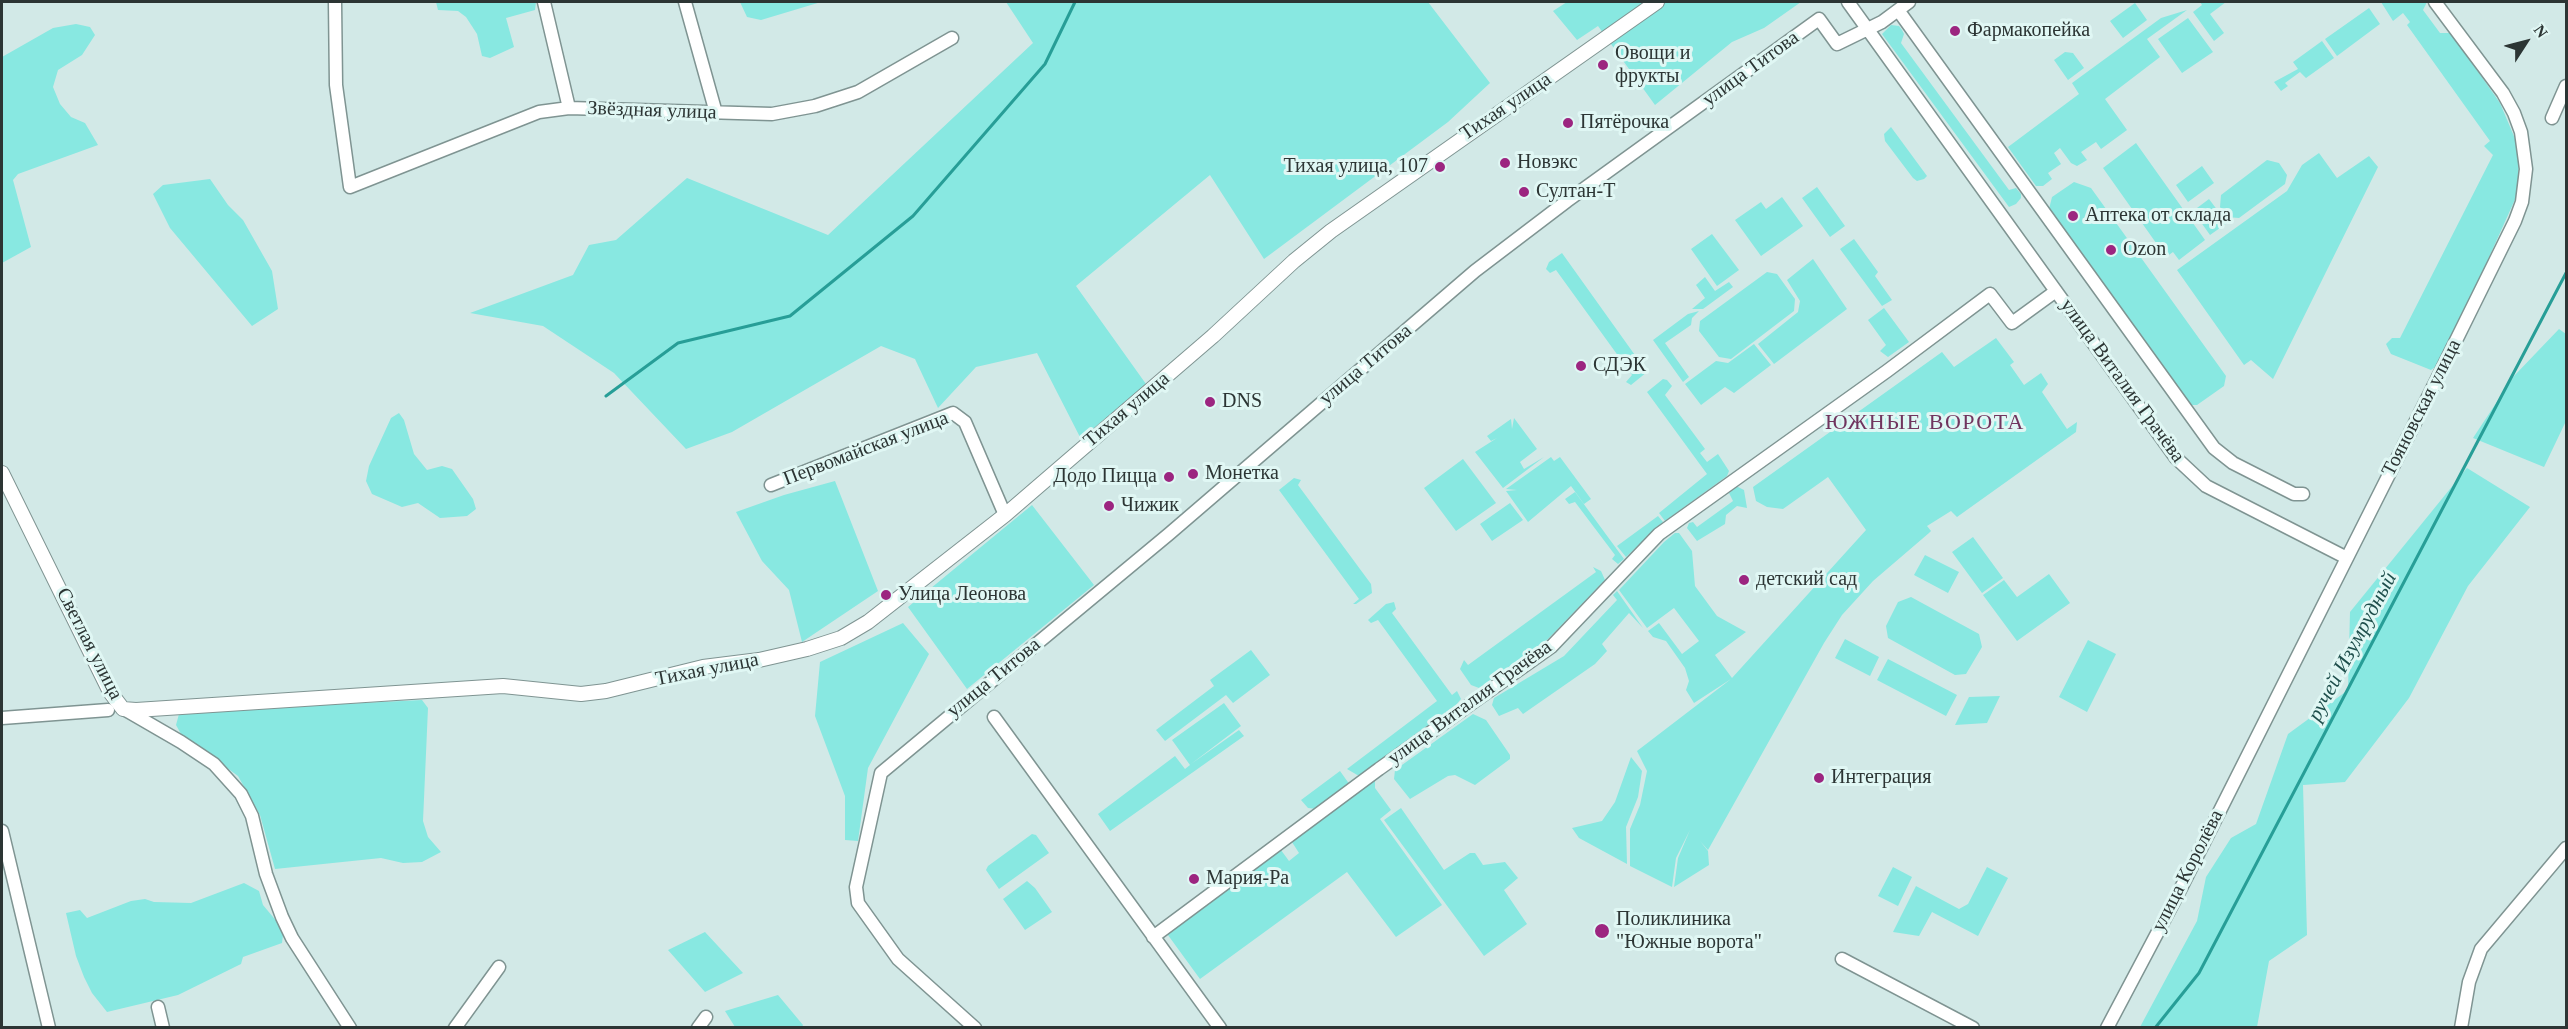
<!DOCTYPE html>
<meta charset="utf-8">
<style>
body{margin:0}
#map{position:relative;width:2568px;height:1029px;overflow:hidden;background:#d2e9e7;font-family:Georgia,serif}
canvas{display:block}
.frame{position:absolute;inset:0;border:3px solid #2c3534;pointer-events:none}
.north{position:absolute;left:2496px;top:12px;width:60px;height:60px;-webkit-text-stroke:4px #e0f7f4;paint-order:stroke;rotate:54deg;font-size:16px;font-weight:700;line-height:24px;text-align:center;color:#2c3534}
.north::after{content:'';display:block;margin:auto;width:21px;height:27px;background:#2c3534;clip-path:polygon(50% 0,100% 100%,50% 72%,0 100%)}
</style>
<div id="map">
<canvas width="2568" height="1029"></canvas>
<div class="frame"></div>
<div class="north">N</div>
</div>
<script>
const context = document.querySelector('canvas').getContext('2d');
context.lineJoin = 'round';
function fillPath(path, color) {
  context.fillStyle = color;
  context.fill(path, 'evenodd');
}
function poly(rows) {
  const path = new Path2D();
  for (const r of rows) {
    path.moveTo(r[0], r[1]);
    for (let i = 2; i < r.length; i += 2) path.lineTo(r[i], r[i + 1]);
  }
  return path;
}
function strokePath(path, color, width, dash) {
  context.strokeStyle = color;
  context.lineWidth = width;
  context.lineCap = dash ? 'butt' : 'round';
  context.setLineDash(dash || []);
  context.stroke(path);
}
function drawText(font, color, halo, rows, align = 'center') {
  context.font = font + ' Georgia,serif';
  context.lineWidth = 6;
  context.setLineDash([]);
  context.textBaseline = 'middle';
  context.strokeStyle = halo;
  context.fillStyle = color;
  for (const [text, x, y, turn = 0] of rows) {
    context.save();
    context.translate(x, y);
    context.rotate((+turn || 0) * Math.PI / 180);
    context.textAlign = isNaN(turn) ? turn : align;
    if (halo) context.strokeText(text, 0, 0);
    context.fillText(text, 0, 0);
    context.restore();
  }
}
fillPath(poly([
 [436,2,536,2,535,10,506,18,514,47,490,58,482,56,477,34,466,17,458,11,438,10],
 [740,2,821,2,761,20,747,17],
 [1006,2,1428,2,1490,83,1448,122,1264,259,1210,175,1076,286,1146,384,1081,439,1037,353,976,367,938,408,915,359,881,346,732,432,686,449,614,373,543,326,470,313,573,275,589,245,616,240,687,178,828,235,1033,43],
 [1567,2,1801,2,1764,28,1732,42,1655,105,1598,26,1577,40,1553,11],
 [2200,2,2226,2,2210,14,2224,33,2214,41,2193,12,2202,5],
 [2381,2,2427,2,2423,10,2440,33,2451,33,2500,103,2516,141,2519,162,2517,195,2442,362,2431,370,2391,354,2386,344,2392,338,2400,338,2493,155,2484,146,2490,141,2407,25,2410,22,2403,13,2393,21],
 [2135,3,2147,20,2123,38,2110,21],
 [2369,8,2380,24,2337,56,2325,39],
 [2187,10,2147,39,2160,57,2105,99,2127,130,2101,149,2096,142,2081,152,2087,160,2077,166,2071,163,2060,148,2054,153,2061,164,2048,173,2052,179,2043,186,2036,186,2008,147,2079,94,2072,83,2161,18],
 [2188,18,2213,52,2182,73,2158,39],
 [76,24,90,27,95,35,82,55,58,70,53,87,60,104,71,117,85,123,98,145,18,174,13,180,31,247,2,263,2,57,53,28],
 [1891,25,1899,26,1902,30,1904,34,1901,43,2009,190,2016,188,2021,194,2021,198,2016,204,2009,207,1882,34],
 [2322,41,2334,58,2306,78,2300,72,2285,83,2288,86,2281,91,2274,82,2298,69,2293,62],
 [2065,52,2073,53,2084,68,2068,80,2054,60],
 [1891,127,1927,176,1924,179,1917,181,1913,178,1885,141,1884,134],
 [2136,143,2205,240,2179,260,2173,252,2166,257,2103,168],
 [2319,153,2337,178,2369,156,2378,167,2273,379,2251,360,2244,365,2177,270,2287,191,2302,165],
 [2267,160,2279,163,2287,175,2285,184,2239,218,2227,217,2220,207,2221,195],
 [2202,166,2214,183,2188,202,2176,185],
 [210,179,228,205,243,220,272,271,278,309,252,326,170,228,153,194,163,185],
 [2074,182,2091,188,2226,376,2224,386,2197,405,2190,405,2049,209,2052,197],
 [1817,187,1845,226,1830,237,1802,198],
 [1782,197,1803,226,1761,256,1735,220,1761,202,1766,209],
 [2209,199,2227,223,2210,235,2193,211],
 [1712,234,1739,270,1717,286,1691,249],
 [1854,239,1878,272,1875,276,1892,300,1882,306,1840,249],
 [1562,253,1647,372,1631,385,1626,382,1632,375,1556,270,1550,273,1546,269,1549,262],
 [1813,259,1847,309,1774,364,1758,344,1798,312,1800,301,1787,280],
 [1767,272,1777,274,1795,299,1794,311,1731,359,1719,357,1699,331,1700,321],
 [1705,277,1715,291,1729,282,1733,287,1703,309,1692,309,1705,298,1696,285],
 [1884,308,1909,342,1888,357,1880,351,1886,345,1868,320],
 [1699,311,1692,318,1691,325,1665,343,1689,377,1683,382,1653,340,1688,314],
 [2559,329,2566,334,2566,421,2544,467,2473,438,2514,376],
 [1996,338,2014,362,2010,365,2024,385,2041,373,2048,384,2042,392,2067,429,2077,422,2076,432,1957,517,1951,511,1927,526,1931,531,1929,533,1873,581,1842,615,1824,643,1708,850,1700,841,1708,851,1709,865,1674,887,1678,858,1690,830,1676,858,1672,887,1630,866,1630,829,1640,805,1647,771,1637,751,1731,679,1694,703,1686,690,1689,681,1685,668,1666,641,1653,637,1648,631,1659,623,1682,654,1699,641,1674,608,1647,628,1619,590,1664,542,1675,533,1679,533,1692,551,1695,586,1717,616,1746,632,1715,655,1732,678,1866,530,1828,477,1783,509,1767,507,1756,501,1753,487,1942,352,1954,367],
 [1754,344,1771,365,1734,393,1725,387,1701,405,1685,384,1716,361,1728,363],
 [1663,379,1667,380,1672,386,1665,395,1705,449,1700,453,1707,462,1718,454,1729,471,1727,476,1665,521,1659,513,1707,474,1647,392],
 [399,413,404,420,414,454,427,470,442,466,452,469,473,499,476,509,467,516,440,518,418,503,402,507,372,494,366,481,369,466,391,418],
 [1514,418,1537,449,1520,462,1524,469,1544,457,1503,488,1475,452,1497,438,1491,441,1487,436,1511,419,1512,429],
 [1551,457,1554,461,1560,457,1591,499,1584,504,1571,486,1528,522,1506,491,1517,490,1506,489],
 [1463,459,1496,503,1456,531,1424,488],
 [2467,468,2530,507,2468,586,2409,698,2345,782,2303,785,2307,935,2269,961,2257,1027,2140,1027,2197,921,2206,877,2231,838,2256,824,2288,734,2348,690,2350,612],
 [1294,478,1301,480,1298,485,1371,584,1372,593,1356,604,1353,604,1359,599,1279,490],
 [835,481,878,591,802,642,789,590,762,561,736,512,784,495],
 [1736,486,1744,490,1747,508,1737,506,1726,515,1725,524,1697,541,1687,528,1689,523,1693,522,1697,527,1733,501,1729,493],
 [1575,492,1624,559,1618,564,1612,559,1615,555,1575,502,1569,504,1565,499],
 [1510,503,1523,520,1492,541,1480,524],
 [1032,505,1094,585,967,689,908,607],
 [1658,516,1663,522,1626,557,1617,546],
 [1973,537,2003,578,1982,593,1952,552],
 [1925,555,1959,572,1948,593,1914,575],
 [1593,567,1601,571,1605,580,1548,639,1479,688,1471,685,1460,669,1464,660,1468,665,1596,572],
 [2049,574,2070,603,2017,641,1983,595,2004,580,2017,597],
 [1617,591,1643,628,1629,613,1602,644,1607,651,1595,664,1523,714,1518,708,1499,716,1492,705,1494,698,1564,656,1617,600,1613,595],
 [1911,597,1979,634,1982,647,1966,674,1955,675,1888,638,1886,626,1898,602],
 [1394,602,1396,609,1392,613,1452,695,1457,691,1461,699,1456,705,1359,776,1347,769,1437,701,1378,620,1371,623,1368,620,1386,604],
 [903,623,929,654,868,768,858,841,845,840,845,796,815,716,820,662],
 [1845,639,1879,657,1870,676,1835,658],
 [2088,640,2116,654,2087,712,2059,697],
 [1251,650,1270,675,1233,703,1226,695,1165,741,1156,730,1214,686,1210,680],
 [1888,659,1957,695,1946,716,1877,680],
 [2000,696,1987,723,1955,725,1969,697],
 [422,700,428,708,423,821,428,837,441,852,422,862,403,863,381,858,275,869,260,815,238,776,181,734,176,725,179,714,184,712],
 [1224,703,1241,726,1191,764,1239,730,1244,736,1110,831,1098,814,1175,756,1185,769,1190,765,1172,740],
 [1473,714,1486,720,1510,755,1510,759,1475,785,1455,775,1448,776,1410,799,1394,779,1395,770],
 [1631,757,1642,771,1638,797,1626,827,1627,864,1579,838,1572,828,1602,821,1615,802],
 [1340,771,1350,785,1317,809,1308,808,1301,800],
 [1375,779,1375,788,1391,810,1380,819,1442,905,1396,937,1347,872,1200,979,1165,931,1278,846,1289,861,1299,853,1290,839],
 [1401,808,1444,870,1470,853,1475,853,1483,865,1505,862,1518,878,1504,890,1527,924,1484,956,1384,820],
 [1032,834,1036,835,1049,853,999,889,986,870,988,866],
 [1893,867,1912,877,1898,906,1878,896],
 [1987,867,2008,878,1978,936,1932,912,1919,936,1893,932,1916,886,1959,909,1968,904],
 [1027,881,1035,888,1052,912,1025,930,1003,899],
 [244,883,259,891,263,905,278,923,283,935,282,943,243,957,241,964,178,995,107,1012,92,993,84,977,76,956,66,913,80,910,87,918,131,901,145,899,154,902,191,903],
 [705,932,743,973,705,992,668,950],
 [778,995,803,1025,802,1027,735,1027,725,1011]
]), '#88e8e1');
strokePath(poly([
 [606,396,678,343,790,316,913,216,1045,64,1075,2],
 [2155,1028,2199,973,2566,273]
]), '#279e97', 3);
const minor = poly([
 [335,2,336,85,350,187,539,112,569,108,772,114,815,106,858,92,952,38],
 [544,2,569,108],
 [685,2,716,113],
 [1848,2,2176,458,2206,486,2345,557],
 [1898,10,2214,448,2233,463,2294,494,2303,494],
 [2552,118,2566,86],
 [771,485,953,413,965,422,1005,515],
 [124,709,181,742,214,764,241,794,252,816,266,874,282,917,292,938,350,1028],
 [994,717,1220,1028],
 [2,718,108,710],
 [2,831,49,1028],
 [1153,937,1379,769,1551,647,1659,534,1887,371,1990,294,2012,323,2056,291],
 [1842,959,1973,1028],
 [158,1007,163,1028],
 [455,1028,499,967],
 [698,1028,706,1017],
 [975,1028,898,959,858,903,856,887,881,773,1169,534,1475,271,1567,201,1819,19,1837,44,1882,22,1909,2],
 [2107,1028,2180,890,2436,381,2515,221,2522,202,2526,169,2521,132,2514,113,2503,93,2435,2],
 [2461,1028,2469,982,2481,949,2566,848]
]);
const tertiary = poly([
 [2,473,110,692,123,709,136,710,503,686,581,694,606,691,703,667,759,660,807,649,841,638,868,622,1005,515,1213,336,1294,261,1331,231,1657,2]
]);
strokePath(minor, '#7f9492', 15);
strokePath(tertiary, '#7f9492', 16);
strokePath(minor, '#fff', 12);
strokePath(tertiary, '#fff', 14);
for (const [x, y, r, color] of [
 [1955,31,6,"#9c2580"],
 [1603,65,6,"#9c2580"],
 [1568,123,6,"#9c2580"],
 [1505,163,6,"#9c2580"],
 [1440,167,6,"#9c2580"],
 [1524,192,6,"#9c2580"],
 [2073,216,6,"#9c2580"],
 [2111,250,6,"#9c2580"],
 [1581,366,6,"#9c2580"],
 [1210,402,6,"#9c2580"],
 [1193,474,6,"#9c2580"],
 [1169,477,6,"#9c2580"],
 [1109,506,6,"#9c2580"],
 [1744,580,6,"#9c2580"],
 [886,595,6,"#9c2580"],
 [1819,778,6,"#9c2580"],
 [1194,879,6,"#9c2580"],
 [1602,931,8,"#9c2580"]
]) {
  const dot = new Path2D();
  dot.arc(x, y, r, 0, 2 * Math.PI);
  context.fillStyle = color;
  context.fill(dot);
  strokePath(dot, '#e0f7f4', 2);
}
drawText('20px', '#2c3534', '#e0f7f4', [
 ["Фармакопейка",1967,31],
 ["Овощи и",1615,54],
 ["фрукты",1615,77],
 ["Пятёрочка",1580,123],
 ["Новэкс",1517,163],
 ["Тихая улица, 107",1428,167,"right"],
 ["Султан-Т",1536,192],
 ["Аптека от склада",2085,216],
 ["Ozon",2123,250],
 ["СДЭК",1593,366],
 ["DNS",1222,402],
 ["Монетка",1205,474],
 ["Додо Пицца",1157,477,"right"],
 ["Чижик",1121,506],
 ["детский сад",1756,580],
 ["Улица Леонова",898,595],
 ["Интеграция",1831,778],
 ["Мария-Ра",1206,879],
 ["Поликлиника",1616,920],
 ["\"Южные ворота\"",1616,943]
], 'left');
drawText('20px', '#2c3534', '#e0f7f4', [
 ["улица Титова",1751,69,-36],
 ["Тихая улица",1506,107,-34],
 ["Звёздная улица",652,111,2],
 ["улица Титова",1366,365,-40],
 ["улица Виталия Грачёва",2122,381,54],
 ["Тояновская улица",2422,408,-63],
 ["Тихая улица",1127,410,-40],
 ["Первомайская улица",866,449,-21],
 ["Светлая улица",89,644,63],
 ["Тихая улица",707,670,-11],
 ["улица Титова",994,678,-39],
 ["улица Виталия Грачёва",1470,703,-36],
 ["улица Королёва",2188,871,-63]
]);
drawText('italic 21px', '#1f4f4c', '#e0f7f4', [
 ["ручей Изумрудный",2353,647,-62]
]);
context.letterSpacing = '1.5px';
drawText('22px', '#70355f', '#e0f7f4', [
 ["ЮЖНЫЕ ВОРОТА",1925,423]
]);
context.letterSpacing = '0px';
</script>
